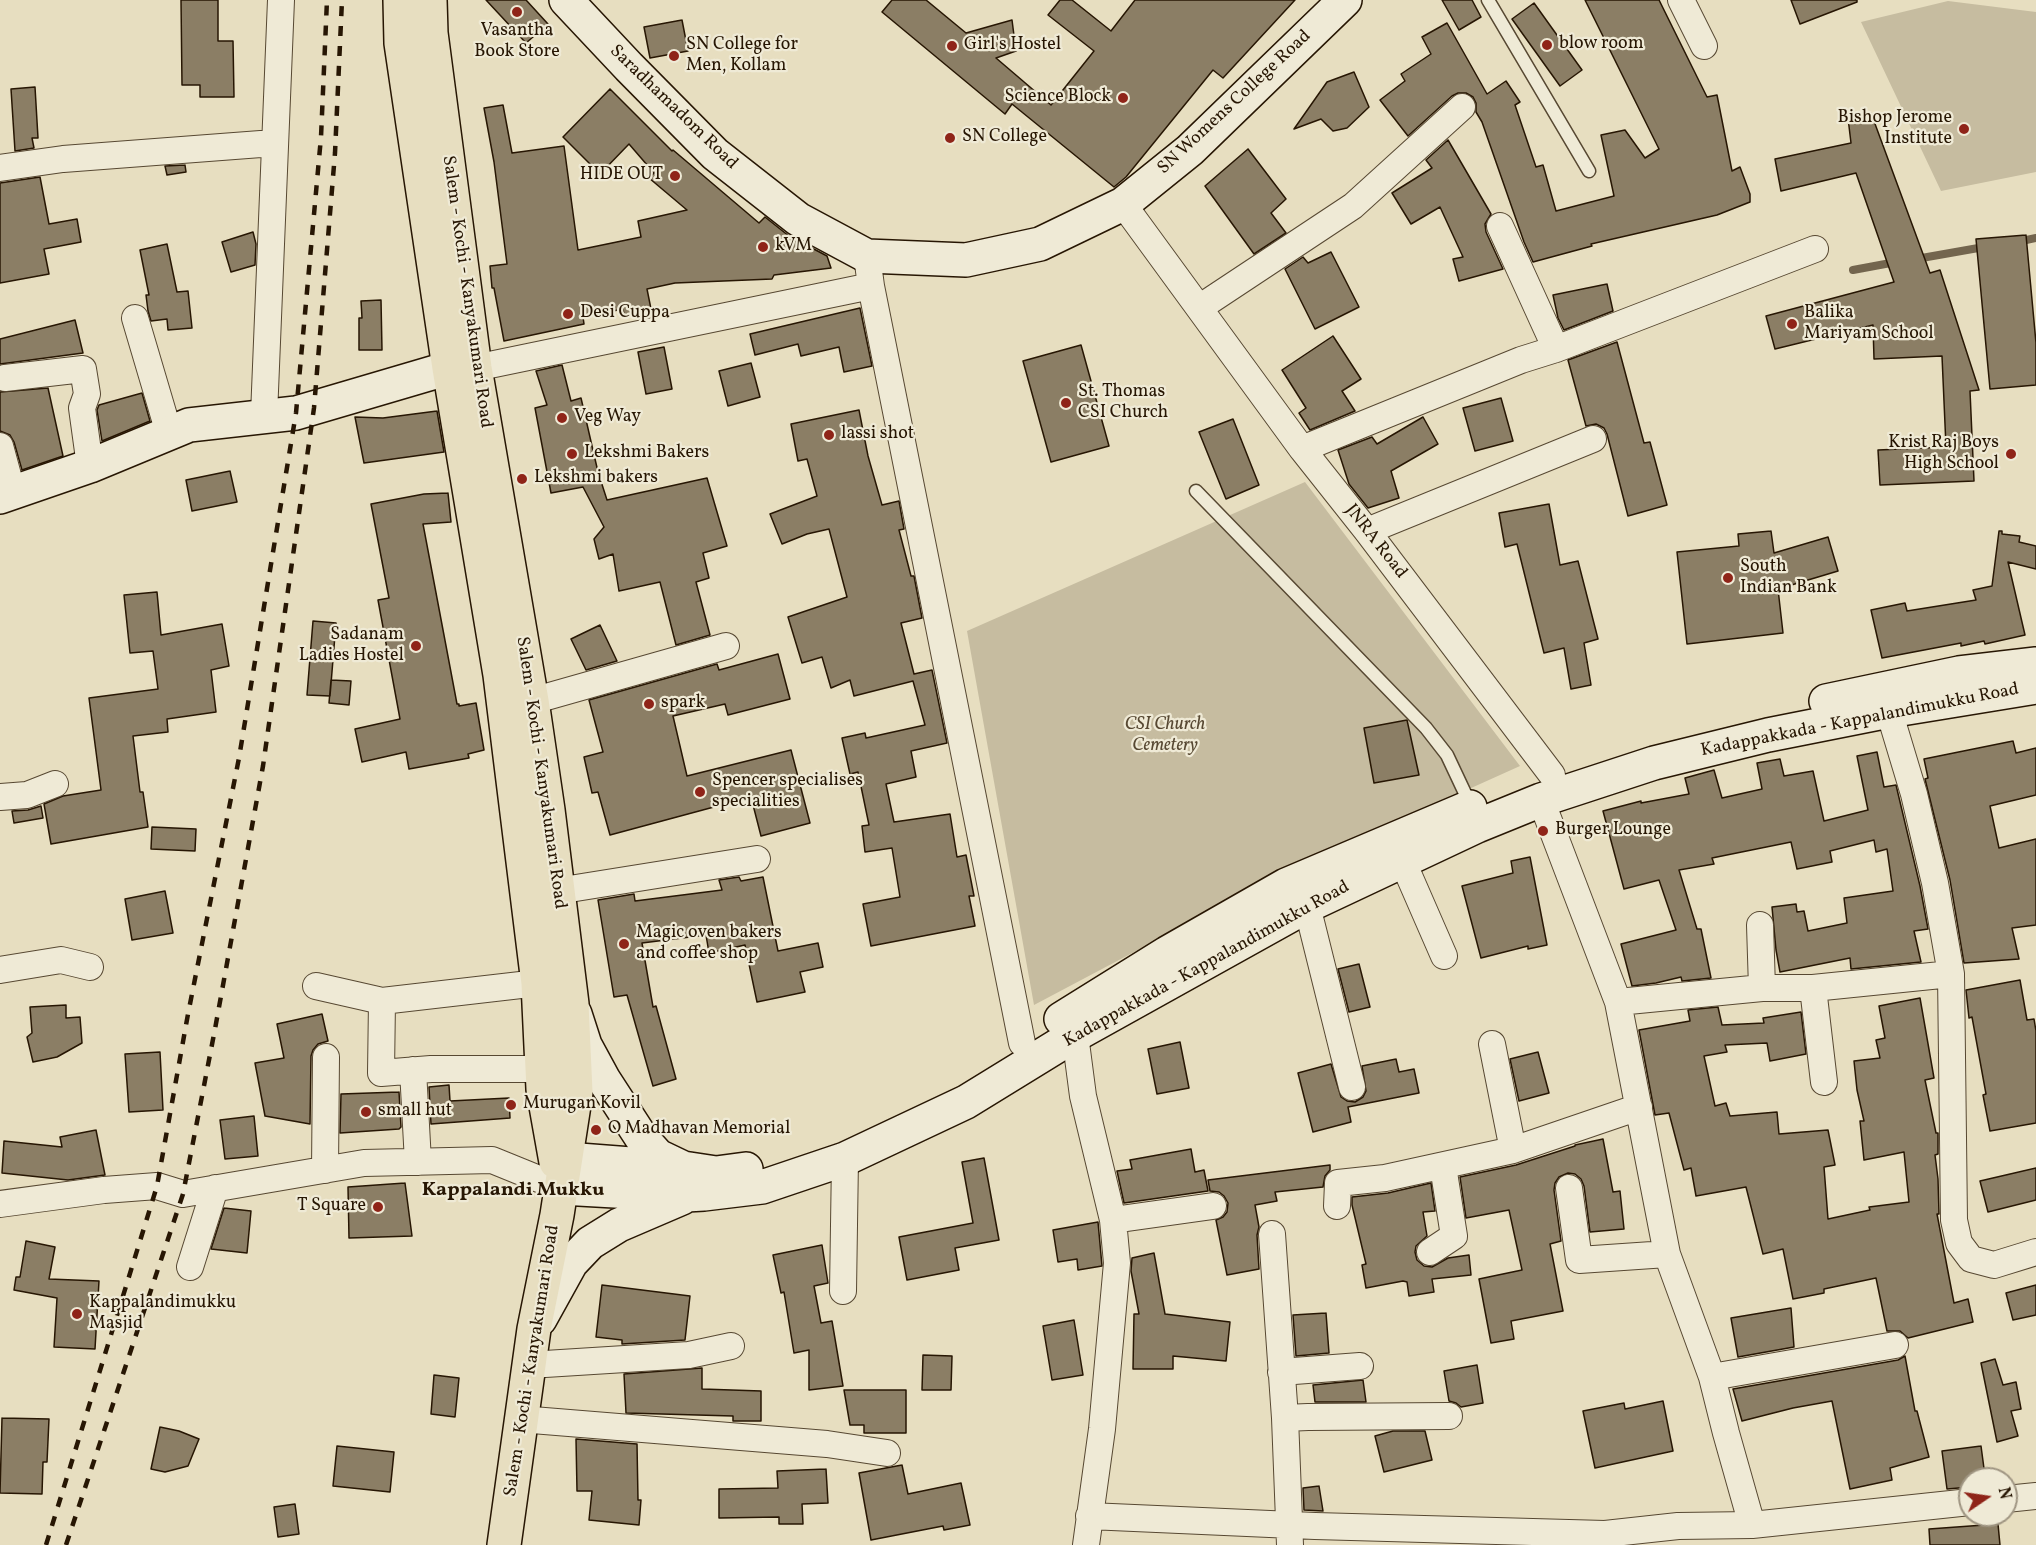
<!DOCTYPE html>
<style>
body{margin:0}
#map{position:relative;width:2036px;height:1545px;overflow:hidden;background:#e7dec0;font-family:Vollkorn,serif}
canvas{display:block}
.north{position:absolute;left:1958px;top:1467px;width:60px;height:60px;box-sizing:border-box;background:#efead6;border:2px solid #9f9582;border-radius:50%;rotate:77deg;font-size:16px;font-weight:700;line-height:24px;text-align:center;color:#271603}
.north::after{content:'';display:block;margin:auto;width:21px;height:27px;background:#8f2418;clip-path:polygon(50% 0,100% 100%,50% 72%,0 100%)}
</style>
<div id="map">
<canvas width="2036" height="1545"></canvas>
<div class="north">N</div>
</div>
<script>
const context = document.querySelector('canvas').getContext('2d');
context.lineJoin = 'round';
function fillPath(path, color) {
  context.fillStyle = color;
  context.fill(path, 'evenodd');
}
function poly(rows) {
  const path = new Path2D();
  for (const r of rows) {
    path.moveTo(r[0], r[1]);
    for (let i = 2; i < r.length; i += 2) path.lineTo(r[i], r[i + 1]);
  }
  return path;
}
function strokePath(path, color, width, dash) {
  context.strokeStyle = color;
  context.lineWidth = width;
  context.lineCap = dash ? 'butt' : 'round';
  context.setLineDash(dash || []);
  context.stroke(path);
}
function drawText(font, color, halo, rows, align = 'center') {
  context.font = font + ' Vollkorn,serif';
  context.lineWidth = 4.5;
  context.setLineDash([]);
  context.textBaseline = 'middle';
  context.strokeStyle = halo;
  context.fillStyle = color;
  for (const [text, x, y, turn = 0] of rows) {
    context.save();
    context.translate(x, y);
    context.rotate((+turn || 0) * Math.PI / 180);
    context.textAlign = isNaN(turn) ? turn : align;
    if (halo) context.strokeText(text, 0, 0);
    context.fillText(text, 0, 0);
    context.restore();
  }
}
fillPath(poly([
 [1948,1,2036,12,2036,172,1941,191,1861,22],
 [1305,482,1520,766,1287,871,1034,1005,967,631]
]), '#c6bca0');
strokePath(poly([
 [2017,242,2036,238],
 [1916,259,1984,247],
 [1853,270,1896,262]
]), '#73654e', 8);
const building = poly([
 [181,0,218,0,218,41,233,41,234,97,200,97,200,85,182,85,181,0],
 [486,0,526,0,548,24,526,43,486,0],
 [892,0,926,0,966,33,1012,20,1016,51,996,58,1051,105,1094,51,1048,15,1060,0,1072,0,1111,31,1135,0,1295,0,1223,78,1213,70,1126,177,1114,187,1012,104,1005,114,882,12,892,0],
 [1442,0,1472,0,1481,17,1459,30,1442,0],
 [1585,0,1659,0,1707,97,1717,95,1732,171,1740,167,1750,194,1750,202,1717,215,1591,244,1592,246,1533,262,1524,242,1482,122,1476,112,1476,103,1473,97,1466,93,1458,93,1452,96,1408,136,1380,100,1405,81,1401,74,1431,54,1422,37,1447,23,1487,94,1506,81,1520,102,1515,105,1536,167,1543,165,1556,211,1614,196,1601,135,1625,130,1645,158,1659,149,1585,0],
 [1791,0,1857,0,1857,2,1800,24,1791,0],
 [1534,3,1582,70,1560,86,1512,19,1534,3],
 [682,20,688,51,650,58,644,27,682,20],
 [1354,72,1369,107,1347,128,1333,131,1321,119,1294,129,1327,82,1354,72],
 [35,87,38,138,32,138,34,148,15,151,11,89,35,87],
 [610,89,672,151,673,150,759,223,765,217,804,248,810,247,827,256,831,268,774,275,772,279,675,283,647,289,651,309,624,315,623,309,583,317,584,324,504,341,494,288,492,288,490,266,507,264,494,162,484,108,503,105,512,153,564,146,578,250,641,237,638,221,687,210,649,178,654,173,629,144,600,174,563,137,610,89],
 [1871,113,1930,273,1940,270,1979,390,1970,391,1974,481,1880,485,1878,450,1946,447,1942,356,1874,359,1873,325,1775,349,1766,316,1894,282,1856,173,1781,191,1775,159,1851,143,1848,118,1871,113],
 [1448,140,1491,214,1485,224,1486,232,1503,269,1459,281,1453,259,1463,257,1440,207,1411,224,1392,193,1432,168,1426,160,1448,140],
 [1248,149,1286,199,1271,213,1286,233,1254,254,1205,186,1248,149],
 [185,165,186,172,167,175,165,166,185,165],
 [40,177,49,224,77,219,81,242,44,249,49,274,0,283,0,183,40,177],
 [253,232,256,244,255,265,231,272,222,242,253,232],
 [2026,235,2036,343,2036,385,1990,389,1976,239,2026,235],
 [167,244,177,292,188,291,192,328,168,330,167,319,151,321,148,311,146,295,149,295,140,250,167,244],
 [1331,252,1359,307,1315,329,1285,269,1303,257,1308,263,1331,252],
 [1607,284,1613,311,1564,330,1558,318,1553,295,1607,284],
 [381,300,382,350,359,350,359,318,362,318,361,301,381,300],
 [860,308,872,366,844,372,839,347,801,356,798,344,755,355,750,334,860,308],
 [75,320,83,353,0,364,0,339,75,320],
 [1333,336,1361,379,1342,391,1355,411,1310,430,1299,413,1306,408,1282,370,1333,336],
 [1617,342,1644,443,1650,442,1667,505,1628,516,1607,434,1604,428,1596,424,1586,426,1568,360,1617,342],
 [1081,345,1109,446,1051,462,1023,361,1081,345],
 [664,347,672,389,646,394,638,352,664,347],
 [751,363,760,397,728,406,719,371,751,363],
 [562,365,571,401,581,398,598,472,607,500,707,478,727,546,703,553,709,578,696,582,710,635,676,645,660,582,619,591,613,554,599,559,594,539,604,527,583,487,551,493,535,408,547,405,536,371,562,365],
 [48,388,63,456,22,470,14,442,10,435,0,431,0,392,48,388],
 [142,393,150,421,102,441,97,410,99,405,142,393],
 [1501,398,1513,441,1475,451,1463,408,1501,398],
 [859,410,868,456,882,505,899,501,904,529,899,530,911,576,914,576,922,618,901,623,914,674,932,670,947,743,911,751,916,777,886,784,894,822,950,814,957,857,966,855,974,896,969,896,975,926,871,946,863,904,900,897,892,848,865,852,862,826,869,825,858,772,850,774,842,738,865,733,866,738,925,725,913,681,854,696,850,680,831,688,822,657,802,663,788,617,847,597,829,529,807,534,782,544,770,514,817,496,807,459,798,461,791,424,859,410],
 [437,411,444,452,364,463,355,417,383,418,437,411],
 [1423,417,1438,444,1391,471,1399,498,1368,508,1349,484,1338,450,1372,437,1377,444,1423,417],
 [1233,419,1259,485,1226,499,1199,432,1233,419],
 [230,471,237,502,192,511,186,480,230,471],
 [448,493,451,522,423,524,457,704,459,704,459,706,476,703,484,750,468,754,469,758,409,769,406,752,362,762,355,729,400,719,378,600,389,598,371,504,424,494,448,493],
 [1549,504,1560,565,1578,561,1598,639,1584,643,1591,685,1571,689,1564,648,1544,653,1517,544,1505,547,1499,513,1549,504],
 [1771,531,1774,553,1828,537,1838,571,1778,589,1783,633,1687,644,1677,552,1739,546,1738,534,1771,531],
 [1999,531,2002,531,2002,534,2020,536,2019,542,2036,546,2036,569,2008,562,2025,635,1985,644,1984,641,1961,646,1961,643,1882,658,1871,610,1905,603,1907,611,1976,600,1973,590,1992,586,1999,531],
 [157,592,161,635,222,624,229,666,211,670,216,712,167,719,168,732,133,736,140,792,143,792,148,827,51,844,44,804,63,796,101,790,89,698,158,689,153,651,130,653,124,595,157,592],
 [313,621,336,623,330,696,307,695,313,621],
 [600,625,617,661,586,670,571,639,600,625],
 [778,654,790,699,728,715,725,704,673,716,687,776,791,750,810,823,761,836,751,797,610,835,598,792,592,793,584,757,603,752,589,700,717,664,719,670,778,654],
 [331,680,351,681,349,705,329,703,331,680],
 [1407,720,1419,775,1374,783,1364,728,1407,720],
 [2013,741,2016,753,2036,748,2036,795,1990,806,1999,848,2036,839,2036,925,2012,928,2019,959,1964,963,1950,880,1925,779,1928,778,1924,759,2013,741],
 [1877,752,1884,787,1896,785,1920,886,1928,929,1914,931,1921,962,1851,969,1850,958,1780,972,1776,950,1772,907,1796,904,1797,912,1804,911,1808,931,1847,923,1844,898,1893,891,1887,849,1876,852,1874,840,1830,851,1832,862,1797,869,1791,842,1712,858,1714,864,1679,870,1697,929,1701,929,1711,978,1682,981,1681,977,1656,983,1632,986,1621,944,1676,930,1659,880,1624,889,1603,811,1641,801,1641,803,1689,794,1685,778,1714,770,1722,798,1762,789,1757,763,1780,759,1784,776,1813,771,1824,821,1868,810,1857,756,1877,752],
 [41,806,43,818,14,823,12,811,28,810,41,806],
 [152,827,196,829,195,851,151,849,152,827],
 [1530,857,1547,945,1528,949,1528,946,1481,958,1462,886,1513,873,1511,861,1530,857],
 [739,877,741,881,763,877,778,951,818,943,823,967,800,972,805,992,757,1002,745,945,709,953,706,935,642,943,653,1007,656,1006,676,1079,653,1086,627,995,614,997,598,900,634,894,635,901,722,890,719,880,739,877],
 [165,891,173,933,132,940,125,899,165,891],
 [1359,964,1370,1007,1349,1012,1338,969,1359,964],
 [2020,980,2027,1020,2034,1019,2036,1031,2036,1123,1990,1131,1983,1095,1986,1094,1972,1017,1969,1018,1966,990,2020,980],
 [1920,998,1934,1078,1925,1080,1936,1133,1938,1133,1938,1154,1935,1155,1938,1179,1939,1214,1937,1214,1954,1303,1968,1299,1973,1322,1908,1338,1900,1331,1887,1331,1876,1278,1824,1289,1824,1293,1793,1299,1783,1249,1763,1254,1746,1187,1696,1196,1691,1168,1684,1170,1669,1113,1655,1115,1639,1030,1690,1021,1688,1010,1718,1007,1722,1025,1764,1023,1763,1018,1801,1012,1806,1054,1770,1061,1767,1043,1725,1045,1727,1052,1704,1056,1715,1106,1726,1103,1730,1116,1777,1112,1779,1134,1828,1130,1835,1165,1824,1167,1828,1219,1870,1210,1869,1207,1909,1202,1904,1152,1864,1160,1860,1121,1864,1121,1857,1090,1854,1061,1880,1058,1876,1040,1885,1038,1879,1006,1920,998],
 [66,1005,66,1018,80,1017,82,1043,57,1057,33,1062,27,1037,32,1033,30,1007,66,1005],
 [322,1014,328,1041,318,1044,313,1050,311,1056,310,1124,265,1116,255,1063,284,1058,277,1024,322,1014],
 [1180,1042,1189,1088,1157,1094,1148,1049,1180,1042],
 [160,1052,163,1110,129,1112,125,1054,160,1052],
 [1538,1052,1549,1093,1519,1101,1510,1059,1538,1052],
 [1396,1059,1399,1072,1414,1069,1419,1093,1348,1107,1351,1122,1313,1132,1298,1073,1331,1064,1341,1097,1347,1101,1355,1102,1363,1097,1366,1091,1362,1066,1396,1059],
 [449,1085,450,1101,509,1098,510,1118,431,1124,429,1087,449,1085],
 [399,1092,401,1127,399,1129,340,1133,341,1094,399,1092],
 [254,1116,258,1156,225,1159,220,1120,254,1116],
 [96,1130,105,1175,68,1180,2,1173,4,1141,62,1147,60,1137,96,1130],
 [1603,1139,1613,1192,1620,1191,1624,1229,1590,1232,1584,1186,1581,1179,1575,1174,1568,1173,1559,1177,1555,1183,1554,1190,1561,1241,1550,1244,1563,1311,1511,1321,1514,1339,1491,1343,1479,1279,1522,1270,1509,1210,1466,1218,1460,1177,1516,1165,1575,1146,1575,1145,1603,1139],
 [1191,1149,1195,1172,1204,1170,1208,1191,1124,1203,1117,1171,1132,1169,1130,1160,1191,1149],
 [984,1158,999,1240,955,1248,959,1270,907,1280,899,1237,973,1223,962,1162,984,1158],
 [1330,1165,1330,1170,1325,1176,1323,1187,1275,1192,1277,1201,1255,1205,1259,1227,1257,1235,1259,1269,1227,1275,1216,1220,1223,1217,1227,1212,1228,1203,1224,1196,1219,1192,1210,1191,1208,1180,1330,1165],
 [2036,1168,2036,1200,1988,1212,1980,1181,2036,1168],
 [405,1183,412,1236,349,1238,348,1187,405,1183],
 [1431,1183,1435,1211,1423,1212,1427,1236,1416,1246,1415,1252,1417,1260,1424,1266,1432,1267,1448,1258,1469,1255,1471,1275,1432,1279,1434,1292,1409,1296,1407,1282,1403,1281,1366,1288,1362,1265,1366,1264,1352,1205,1352,1197,1388,1193,1431,1183],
 [224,1208,251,1211,247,1253,211,1249,224,1208],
 [1098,1222,1102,1266,1078,1270,1077,1259,1058,1262,1053,1230,1098,1222],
 [26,1241,55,1247,49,1279,99,1281,95,1349,54,1347,57,1298,14,1290,16,1277,20,1277,26,1241],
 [822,1245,828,1283,814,1286,821,1323,832,1321,843,1386,809,1390,809,1350,794,1353,784,1292,781,1293,773,1255,822,1245],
 [1154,1253,1165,1314,1230,1322,1226,1361,1173,1356,1173,1369,1133,1369,1134,1314,1139,1314,1131,1271,1132,1258,1154,1253],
 [602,1285,690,1296,685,1340,622,1344,622,1340,596,1337,602,1285],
 [2036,1285,2036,1315,2013,1320,2006,1293,2036,1285],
 [1791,1308,1794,1347,1738,1357,1731,1318,1791,1308],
 [1326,1313,1329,1353,1296,1356,1293,1315,1326,1313],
 [1074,1320,1083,1375,1052,1380,1043,1326,1074,1320],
 [923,1355,952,1356,951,1390,922,1390,923,1355],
 [1905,1356,1915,1411,1917,1411,1929,1457,1890,1468,1892,1480,1850,1489,1832,1401,1793,1408,1742,1421,1733,1389,1898,1360,1905,1356],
 [1995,1359,2003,1385,2016,1382,2021,1409,2011,1411,2018,1436,1997,1442,1981,1363,1995,1359],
 [1477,1365,1483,1403,1461,1407,1456,1403,1449,1401,1444,1371,1477,1365],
 [702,1368,702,1389,761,1391,761,1421,733,1421,733,1416,626,1413,624,1374,702,1368],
 [434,1375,459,1378,455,1417,431,1414,434,1375],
 [1363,1380,1366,1402,1315,1402,1313,1385,1363,1380],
 [844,1390,906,1390,906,1433,864,1433,864,1425,850,1425,844,1390],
 [1663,1401,1673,1451,1595,1468,1583,1411,1624,1403,1625,1409,1663,1401],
 [2,1418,49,1419,47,1462,43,1462,42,1494,0,1493,2,1418],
 [160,1427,179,1431,199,1439,188,1466,165,1472,151,1469,160,1427],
 [1393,1431,1425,1431,1432,1460,1384,1472,1375,1436,1393,1431],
 [576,1439,637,1444,638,1500,641,1500,639,1525,589,1520,592,1491,577,1491,576,1439],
 [337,1446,394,1452,390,1492,333,1486,337,1446],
 [1981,1446,1985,1476,1970,1478,1970,1487,1947,1489,1942,1451,1981,1446],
 [902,1465,908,1494,961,1483,970,1525,944,1530,943,1526,871,1540,859,1473,902,1465],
 [826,1469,828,1503,802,1504,803,1524,779,1524,779,1517,719,1518,719,1489,778,1488,777,1471,826,1469],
 [1319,1486,1323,1511,1304,1510,1303,1488,1319,1486],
 [295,1504,299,1534,278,1537,274,1507,295,1504],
 [1998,1524,2000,1545,1930,1545,1929,1529,1998,1524]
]);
fillPath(building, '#8b7e65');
strokePath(building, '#271603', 1.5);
const lane = poly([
 [1488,0,1589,171],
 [1196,491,1426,728,1447,755,1471,806]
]);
const street = poly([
 [1681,0,1704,46],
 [0,168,63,159,274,143],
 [1123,204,1302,449,1367,531,1552,775],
 [1500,226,1556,349],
 [867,256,871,286,1022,1043],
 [1199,308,1353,206,1462,107],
 [135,318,169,433],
 [475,368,871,286],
 [5,378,83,369,87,394,82,408,90,466],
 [264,415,281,0],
 [0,446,13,494],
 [1302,449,1521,360,1556,349,1815,249],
 [1367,531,1593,439],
 [532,701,726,646],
 [1889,711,1914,794,1935,883,1951,974,1954,1220,1959,1243,1971,1259,1994,1265,2036,1252],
 [0,797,27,795,55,784],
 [1541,800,1618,1002,1667,1254,1712,1377,1726,1433,1752,1525],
 [1403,862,1444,956],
 [557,891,757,859],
 [1307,906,1352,1087],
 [1760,925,1762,988],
 [0,970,61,960,90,967],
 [538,983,382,1001,381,1073,431,1069,543,1069],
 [316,986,382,1001],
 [1813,988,1824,1082],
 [1618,1002,1762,988,1813,988,1951,974],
 [1075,1035,1083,1096,1113,1220,1117,1263,1102,1429,1086,1545],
 [1492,1044,1513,1150],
 [413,1070,418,1162],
 [325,1170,326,1057],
 [1569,1188,1579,1260,1667,1254],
 [0,1204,104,1190,157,1186,183,1194,364,1163,492,1160,561,1188],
 [1337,1206,1338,1183,1385,1178,1513,1150,1639,1107],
 [1113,1220,1213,1206],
 [1272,1234,1285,1418,1290,1545],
 [1430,1252,1454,1236,1443,1166],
 [190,1267,215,1188],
 [843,1291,845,1159],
 [529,1365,689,1355,731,1346],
 [1281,1372,1360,1366],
 [1712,1377,1895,1345],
 [1285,1418,1308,1417,1449,1416],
 [520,1419,827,1444,887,1453],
 [2006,1499,2036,1496],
 [1089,1516,1315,1526,1605,1534,1678,1526,1752,1525,1970,1502]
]);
const secondary = poly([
 [566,0,629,67,715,154,798,219,867,256,966,260,1040,244,1123,204,1190,150,1345,0],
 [0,497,90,466,189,425,296,413,449,368],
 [1826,701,1959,673,2036,664],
 [575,1014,585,1045,604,1080,641,1137,658,1156,681,1167],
 [1061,1019,1167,953,1286,885,1470,807],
 [566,1159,683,1168,716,1173,746,1169],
 [561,1188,686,1195,704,1194,762,1187,845,1159,966,1102,1075,1035,1307,906,1477,826,1541,800,1654,763,1768,735,1889,711,2036,687],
 [540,1319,571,1263,590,1243,619,1225,682,1198]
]);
const primary = poly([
 [400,0,401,43,449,368,500,675,538,983,543,1089,556,1162],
 [430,0,431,33,475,368,532,701,548,810,572,1004,576,1092,557,1215,534,1329,504,1545]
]);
strokePath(lane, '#574832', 15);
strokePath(street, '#574832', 28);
strokePath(secondary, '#271603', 36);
strokePath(primary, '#271603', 36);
strokePath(lane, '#efead6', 12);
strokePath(street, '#efead6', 26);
strokePath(secondary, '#efead6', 33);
strokePath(primary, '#e7dec0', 33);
strokePath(poly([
 [46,1545,157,1186,188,1014,239,758,296,413,321,137,327,0],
 [66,1545,183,1194,215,1029,263,766,314,408,335,153,342,0]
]), '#271603', 4.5, [10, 10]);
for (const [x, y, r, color] of [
 [517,12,6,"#8f2418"],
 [1547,45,6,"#8f2418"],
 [952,46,6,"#8f2418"],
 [674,56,6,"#8f2418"],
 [1123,98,6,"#8f2418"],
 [1964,129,6,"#8f2418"],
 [950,138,6,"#8f2418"],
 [675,176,6,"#8f2418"],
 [763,247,6,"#8f2418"],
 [568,314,6,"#8f2418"],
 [1792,324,6,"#8f2418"],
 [1066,403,6,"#8f2418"],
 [562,418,6,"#8f2418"],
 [829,435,6,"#8f2418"],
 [572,454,6,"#8f2418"],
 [2011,454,6,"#8f2418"],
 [522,479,6,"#8f2418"],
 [1728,578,6,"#8f2418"],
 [416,646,6,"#8f2418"],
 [649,704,6,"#8f2418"],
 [700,792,6,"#8f2418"],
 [1543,831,6,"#8f2418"],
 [624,944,6,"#8f2418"],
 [511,1105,6,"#8f2418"],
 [366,1112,6,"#8f2418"],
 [596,1130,6,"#8f2418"],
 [378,1207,6,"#8f2418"],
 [77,1314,6,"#8f2418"]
]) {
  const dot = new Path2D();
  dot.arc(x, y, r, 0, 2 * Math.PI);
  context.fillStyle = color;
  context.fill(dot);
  strokePath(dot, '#efead6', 2);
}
drawText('18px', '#271603', '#efead6', [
 ["Vasantha",517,32,"center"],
 ["Book Store",517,53,"center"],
 ["blow room",1559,45],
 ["SN College for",686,46],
 ["Men, Kollam",686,67],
 ["Girl's Hostel",964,46],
 ["Science Block",1111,98,"right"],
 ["Bishop Jerome",1952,119,"right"],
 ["Institute",1952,140,"right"],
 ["SN College",962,138],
 ["HIDE OUT",663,176,"right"],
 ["kVM",775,247],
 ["Desi Cuppa",580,314],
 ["Balika",1804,314],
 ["Mariyam School",1804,335],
 ["St. Thomas",1078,393],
 ["CSI Church",1078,414],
 ["Veg Way",574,418],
 ["lassi shot",841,435],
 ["Krist Raj Boys",1999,444,"right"],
 ["High School",1999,465,"right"],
 ["Lekshmi Bakers",584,454],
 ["Lekshmi bakers",534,479],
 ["South",1740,568],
 ["Indian Bank",1740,589],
 ["Sadanam",404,636,"right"],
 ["Ladies Hostel",404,657,"right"],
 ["spark",661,704],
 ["Spencer specialises",712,782],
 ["specialities",712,803],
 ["Burger Lounge",1555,831],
 ["Magic oven bakers",636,934],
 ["and coffee shop",636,955],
 ["Murugan Kovil",523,1105],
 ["small hut",378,1112],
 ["O Madhavan Memorial",608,1130],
 ["T Square",366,1207,"right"],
 ["Kappalandimukku",89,1304],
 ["Masjid",89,1325]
], 'left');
drawText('18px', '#271603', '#efead6', [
 ["SN Womens College Road",1235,103,-43],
 ["Saradhamadom Road",673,108,44],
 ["Salem - Kochi - Kanyakumari Road",466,292,82],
 ["JNRA Road",1375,542,52],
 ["Kadappakkada - Kappalandimukku Road",1860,721,-11],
 ["Salem - Kochi - Kanyakumari Road",540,773,82],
 ["Kadappakkada - Kappalandimukku Road",1207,965,-29],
 ["Salem - Kochi - Kanyakumari Road",533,1361,-81]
]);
drawText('italic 18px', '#574832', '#efead6', [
 ["CSI Church",1165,726],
 ["Cemetery",1165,747]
]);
drawText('bold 20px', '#271603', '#efead6', [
 ["Kappalandi Mukku",513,1191]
]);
</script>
